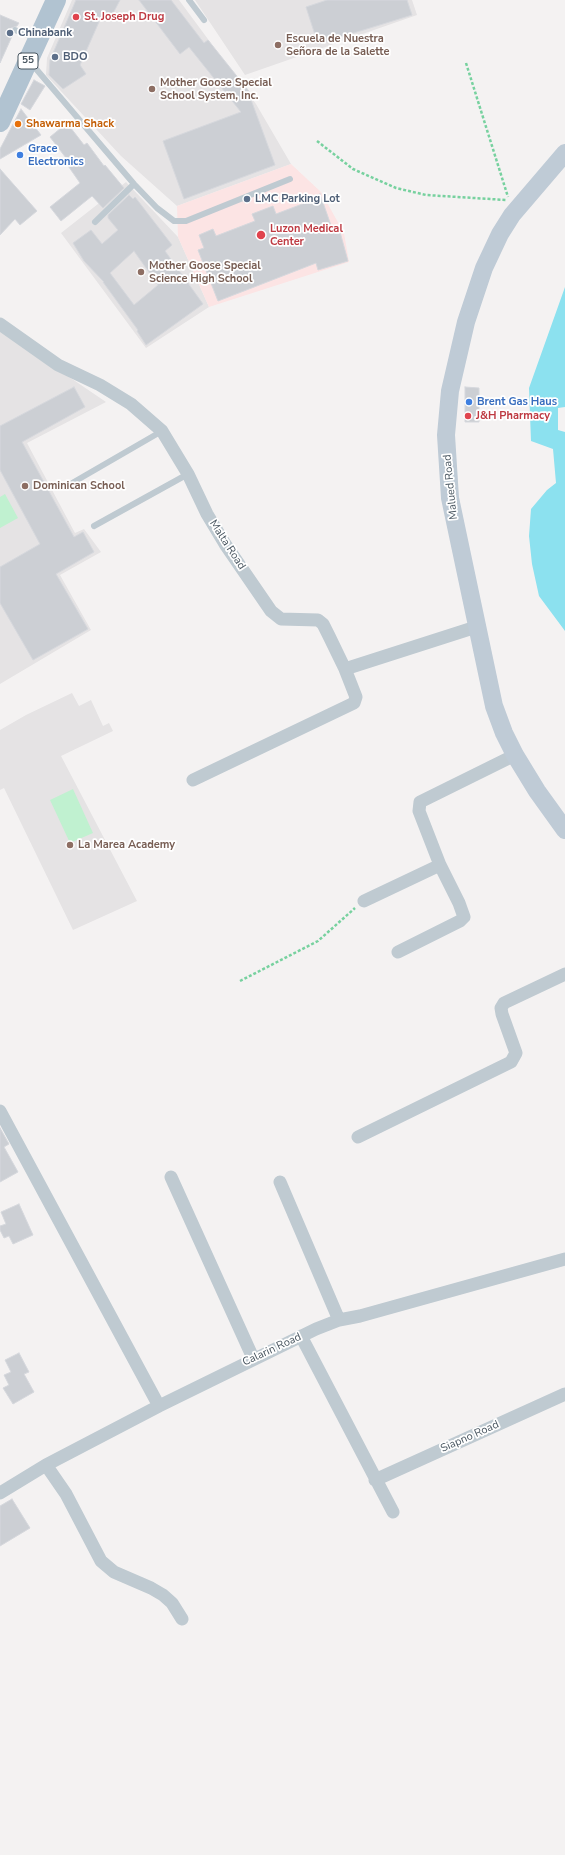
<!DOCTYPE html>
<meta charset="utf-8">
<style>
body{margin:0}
canvas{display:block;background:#f4f2f2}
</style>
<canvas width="565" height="1855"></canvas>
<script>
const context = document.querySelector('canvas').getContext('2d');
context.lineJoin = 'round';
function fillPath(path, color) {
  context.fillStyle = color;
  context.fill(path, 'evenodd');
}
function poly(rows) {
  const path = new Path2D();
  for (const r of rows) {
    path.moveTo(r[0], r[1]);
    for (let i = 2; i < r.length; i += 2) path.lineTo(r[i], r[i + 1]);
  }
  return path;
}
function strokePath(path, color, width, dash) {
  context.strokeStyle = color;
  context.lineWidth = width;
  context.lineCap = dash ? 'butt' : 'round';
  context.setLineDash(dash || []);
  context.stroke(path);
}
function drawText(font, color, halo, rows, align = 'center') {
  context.font = font + ' "Nunito Sans",sans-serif';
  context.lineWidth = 3.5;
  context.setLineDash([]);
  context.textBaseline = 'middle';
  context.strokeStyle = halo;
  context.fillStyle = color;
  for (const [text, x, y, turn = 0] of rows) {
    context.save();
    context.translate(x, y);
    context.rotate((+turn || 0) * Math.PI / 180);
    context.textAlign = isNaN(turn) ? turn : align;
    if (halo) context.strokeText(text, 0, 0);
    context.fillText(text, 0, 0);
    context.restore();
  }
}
fillPath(poly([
 [72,0,179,0,256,104,291,164,177,206,121,156,46,75,47,58],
 [195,0,412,0,417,15,245,75],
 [126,182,178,237,209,307,146,348,61,233],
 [0,330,106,402,27,443,75,533,84,529,101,552,60,575,91,630,0,684],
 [72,693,79,706,91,700,103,726,109,723,113,731,61,756,137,901,73,930,4,788,0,790,0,730,26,715]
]), '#e5e3e4');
fillPath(poly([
 [291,164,321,192,344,233,349,262,209,307,178,237,177,206]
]), '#fce4e4');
fillPath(poly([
 [5,494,18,518,0,528,0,497],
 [73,789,93,833,70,843,50,800]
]), '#c0f1d0');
fillPath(poly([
 [565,287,565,407,558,408,558,430,565,432,565,631,539,596,532,564,529,536,531,509,547,490,556,483,553,449,531,441,529,388]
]), '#8ce1ef');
const building = poly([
 [76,0,120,0,109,21,102,15,80,65,86,74,63,89,49,75,50,60,76,0],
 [139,0,171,0,204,43,208,40,252,95,250,97,275,165,184,199,163,141,241,112,189,47,180,54,139,0],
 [327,0,407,0,412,15,318,44,306,7,327,0],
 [0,15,19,23,17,26,11,28,11,31,13,34,0,63,0,15],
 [34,80,45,86,30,110,21,104,34,80],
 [21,109,41,135,0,159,0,149,21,109],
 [67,123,84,145,87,143,104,166,105,165,124,188,103,208,92,196,61,221,50,207,80,183,64,160,66,158,50,137,67,123],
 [0,169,37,211,20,225,15,219,0,235,0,169],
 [320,194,334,234,340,232,348,261,318,270,316,263,218,301,198,250,204,248,199,235,213,229,216,236,255,221,252,214,273,206,276,214,305,203,303,200,320,194],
 [129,195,133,199,135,197,172,245,165,251,203,304,146,345,137,331,138,330,103,282,104,282,84,261,73,243,91,230,102,244,118,230,108,218,108,215,129,195],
 [134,251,158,285,134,305,110,273,134,251],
 [74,387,85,407,22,442,74,537,83,532,94,552,56,574,88,629,33,660,0,603,0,567,40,544,0,470,0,426,74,387],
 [465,387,479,388,479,422,465,422,465,387],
 [0,1128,9,1144,4,1147,18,1172,0,1182,0,1128],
 [19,1204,33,1235,13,1244,9,1236,4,1238,0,1230,0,1226,6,1224,1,1212,19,1204],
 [19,1353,29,1372,24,1374,34,1392,13,1404,3,1388,9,1385,4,1375,11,1372,5,1360,19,1353],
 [12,1499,30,1528,0,1546,0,1506,12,1499]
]);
fillPath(building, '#cccfd4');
strokePath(building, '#d6d8dd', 1);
strokePath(poly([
 [466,63,508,197],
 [317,141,353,169,396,188,426,195,506,200],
 [240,981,318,941,355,908]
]), '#77d19f', 2.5, [3, 2]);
strokePath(poly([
 [189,0,204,20],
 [15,30,35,38],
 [31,63,134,184,157,208,174,221,186,221,290,179],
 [95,222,134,184],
 [67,486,162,431],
 [94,526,188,474]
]), '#bfcad1', 6);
strokePath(poly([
 [0,324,58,365,100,385,131,404,162,431,188,474,207,514,225,544,271,611,281,619,318,620,323,624,329,636,345,669,356,697,354,703,193,780],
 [345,669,476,627],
 [364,901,440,865],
 [398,952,460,921,464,917,459,903,440,865,419,811,420,802,515,755],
 [0,1111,159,1406],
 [358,1137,511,1062,516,1053,502,1014,501,1008,504,1003,565,974],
 [171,1177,253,1358],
 [280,1182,339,1320],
 [301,1336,393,1512],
 [46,1465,66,1494,101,1561,114,1572,151,1588,163,1595,172,1603,182,1619],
 [375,1480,565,1394],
 [0,1493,46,1465,159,1406,316,1329,339,1320,360,1316,565,1259]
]), '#bfcad1', 13);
strokePath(poly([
 [565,153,512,215,500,234,484,268,466,322,450,391,446,435,450,498,494,706,504,733,515,755,537,791,565,830]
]), '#bfcbd6', 18);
strokePath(poly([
 [0,122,56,0]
]), '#b1c3d1', 20);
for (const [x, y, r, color] of [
 [76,17,4,"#e0444e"],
 [10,33,4,"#5c6f8a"],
 [278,45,4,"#8d6e63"],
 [55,57,4,"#5c6f8a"],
 [152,89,4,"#8d6e63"],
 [18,124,4,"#e8710a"],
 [20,155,4,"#3f7fe0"],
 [247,199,4,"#5c6f8a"],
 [261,235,5,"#e0444e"],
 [141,272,4,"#8d6e63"],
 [469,402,4,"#3f7fe0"],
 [468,416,4,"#e0444e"],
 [25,486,4,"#8d6e63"],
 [70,845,4,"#8d6e63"]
]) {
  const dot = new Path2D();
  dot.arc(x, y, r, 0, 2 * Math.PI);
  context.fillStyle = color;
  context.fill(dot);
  strokePath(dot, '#fff', 1.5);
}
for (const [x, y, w] of [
 [28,61,20]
]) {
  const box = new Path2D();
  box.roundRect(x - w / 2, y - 8, w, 16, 3);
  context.fillStyle = '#fff';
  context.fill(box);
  strokePath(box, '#495660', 1);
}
drawText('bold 10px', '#495660', null, [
 ["55",28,61]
]);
drawText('bold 11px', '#be3a42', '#fff', [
 ["St. Joseph Drug",84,17],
 ["Luzon Medical",270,229],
 ["Center",270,242],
 ["J&H Pharmacy",476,416]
], 'left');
drawText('bold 11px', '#4e5e75', '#fff', [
 ["Chinabank",18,33],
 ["BDO",63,57],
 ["LMC Parking Lot",255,199]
], 'left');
drawText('bold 11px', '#785e54', '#fff', [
 ["Escuela de Nuestra",286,39],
 ["Señora de la Salette",286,52],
 ["Mother Goose Special",160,83],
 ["School System, Inc.",160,96],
 ["Mother Goose Special",149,266],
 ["Science High School",149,279],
 ["Dominican School",33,486],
 ["La Marea Academy",78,845]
], 'left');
drawText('bold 11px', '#c56008', '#fff', [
 ["Shawarma Shack",26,124]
], 'left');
drawText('bold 11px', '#366cbe', '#fff', [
 ["Grace",28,149],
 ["Electronics",28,162],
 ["Brent Gas Haus",477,402]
], 'left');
drawText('11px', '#495660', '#fff', [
 ["Malued Road",451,487,-96],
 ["Malta Road",227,545,57],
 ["Calarin Road",272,1350,-25],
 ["Siapno Road",470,1437,-24]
]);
</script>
